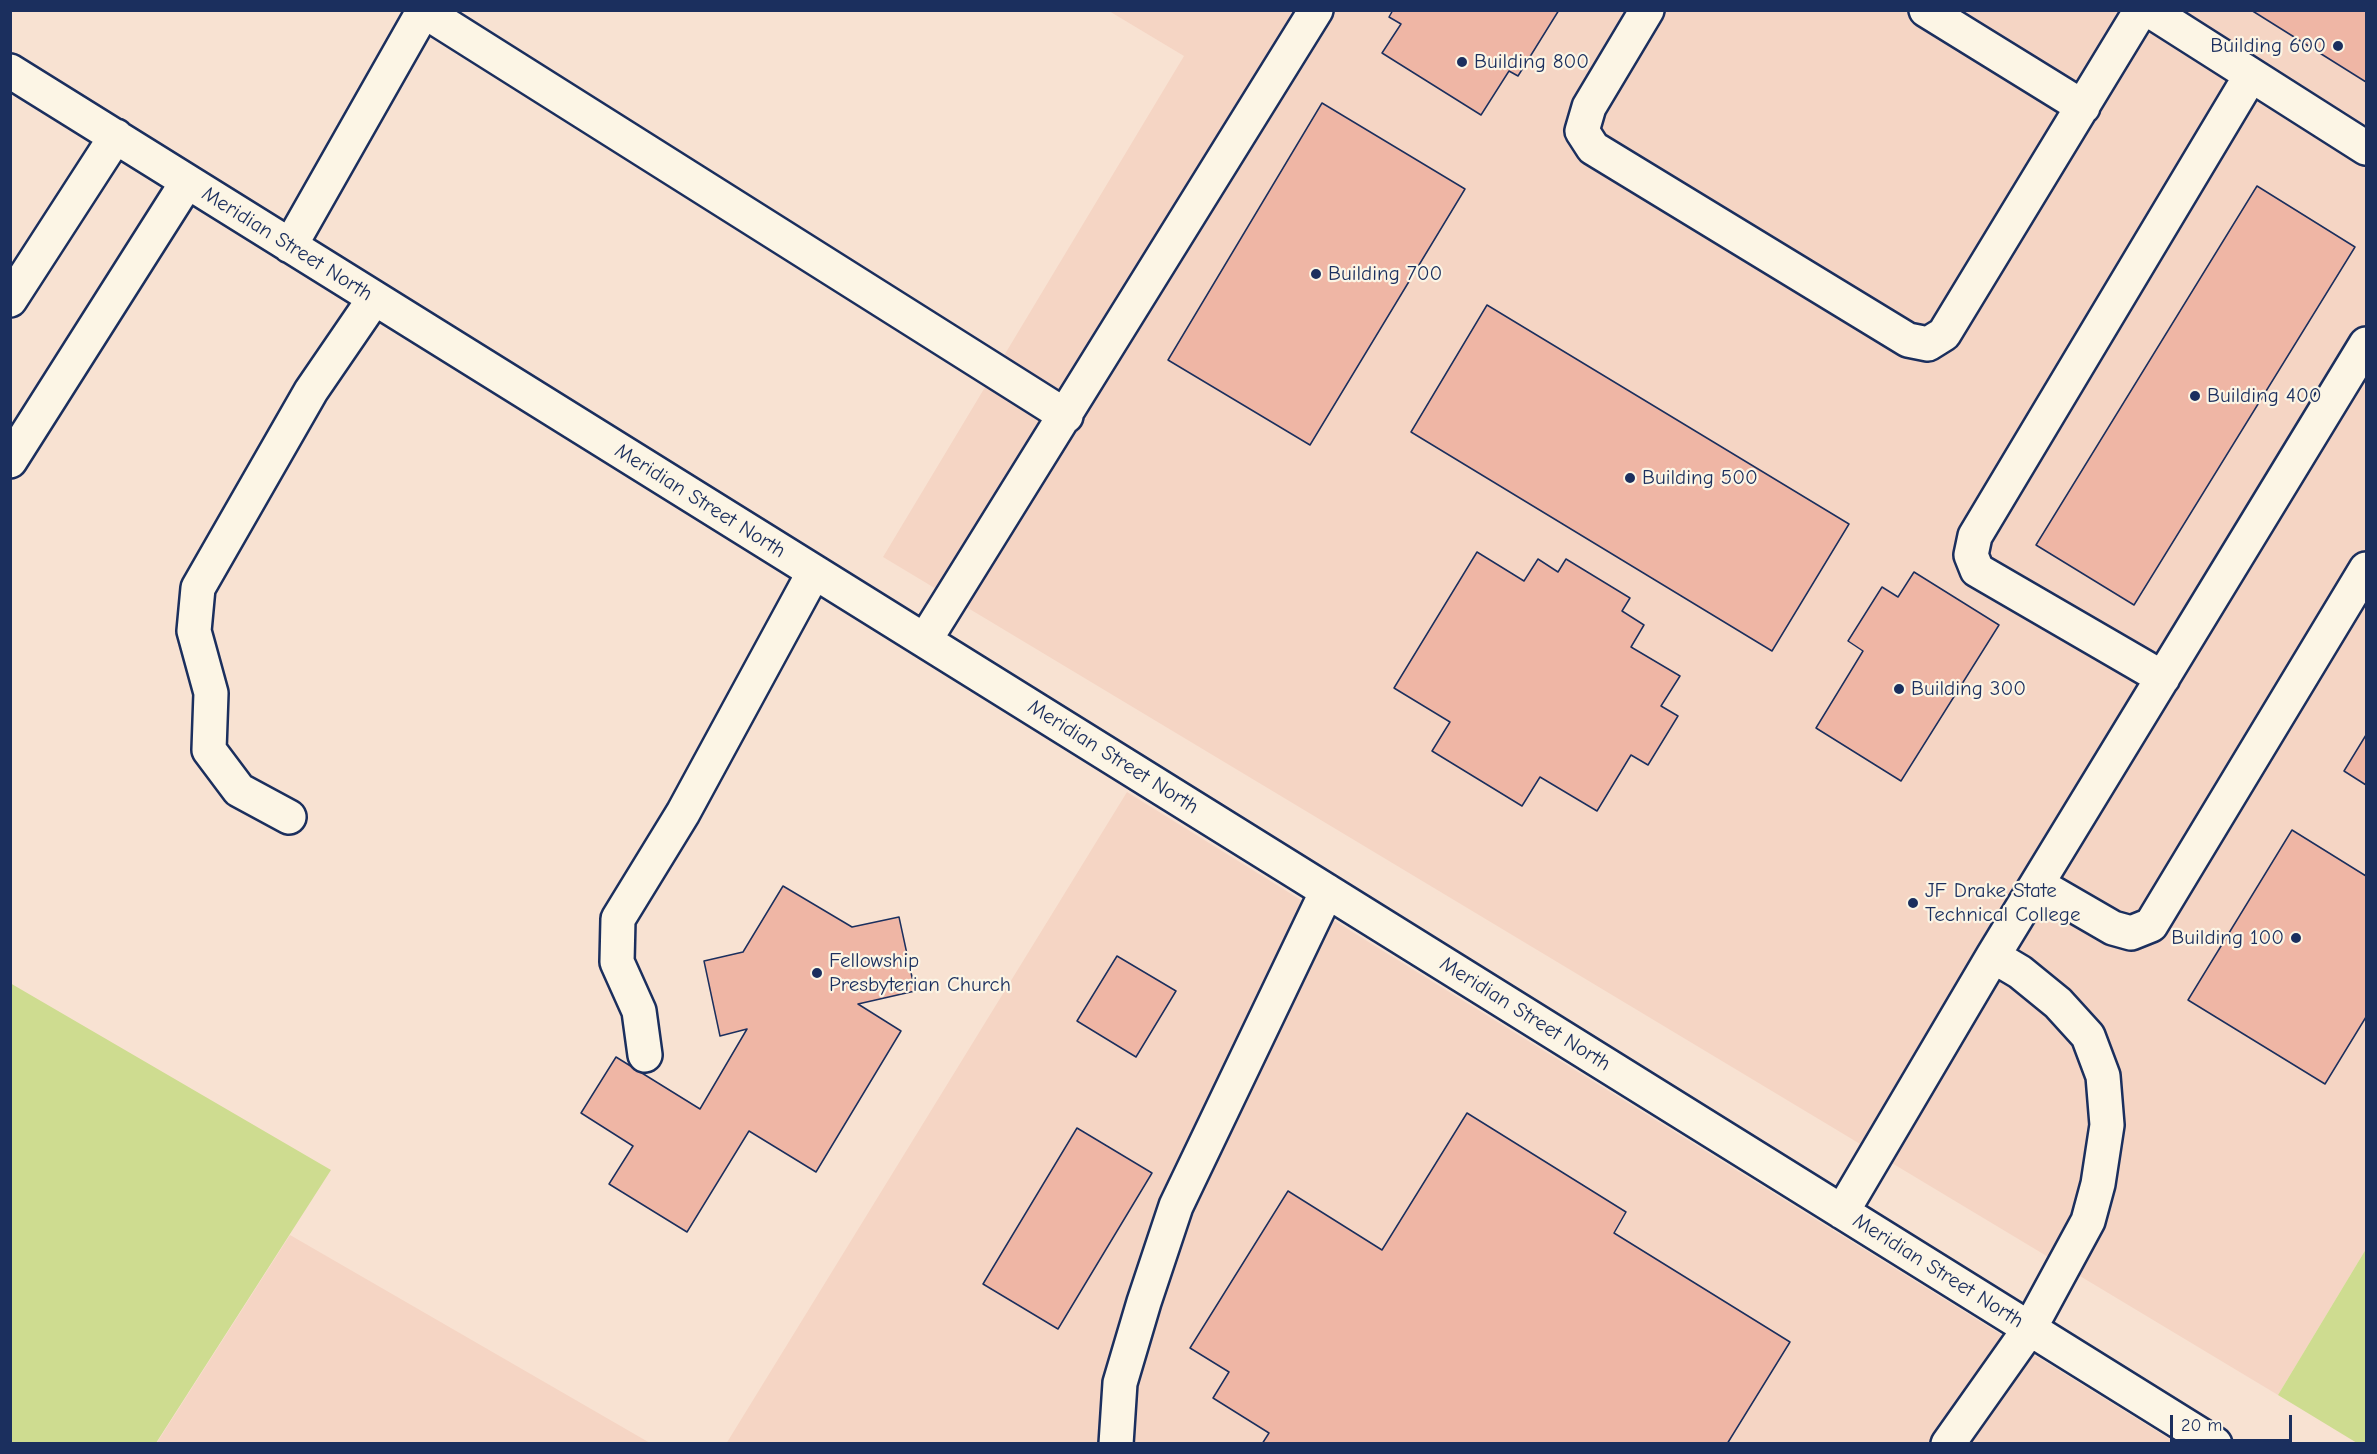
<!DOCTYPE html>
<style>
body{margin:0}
#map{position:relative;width:2377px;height:1454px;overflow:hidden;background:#f8e2d2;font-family:"Comic Neue",sans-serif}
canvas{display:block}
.frame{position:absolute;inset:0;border:12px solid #1b2f5e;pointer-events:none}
.scale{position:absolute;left:2170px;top:1415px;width:122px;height:27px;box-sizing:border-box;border:3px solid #1b2f5e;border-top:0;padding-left:8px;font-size:18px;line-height:21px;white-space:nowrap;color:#1b2f5e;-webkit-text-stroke:4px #fcf5e5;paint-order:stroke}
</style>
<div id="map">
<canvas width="2377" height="1454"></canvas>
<div class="frame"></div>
<div class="scale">20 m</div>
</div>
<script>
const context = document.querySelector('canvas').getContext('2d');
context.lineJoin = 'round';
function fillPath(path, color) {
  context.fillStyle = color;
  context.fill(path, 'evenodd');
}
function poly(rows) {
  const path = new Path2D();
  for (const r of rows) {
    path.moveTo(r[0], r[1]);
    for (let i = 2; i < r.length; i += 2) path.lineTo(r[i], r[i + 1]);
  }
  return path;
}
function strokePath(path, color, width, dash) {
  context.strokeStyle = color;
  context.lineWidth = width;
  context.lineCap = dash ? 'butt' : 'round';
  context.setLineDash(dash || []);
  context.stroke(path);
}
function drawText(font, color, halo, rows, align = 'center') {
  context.font = font + ' "Comic Neue",sans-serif';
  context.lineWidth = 4.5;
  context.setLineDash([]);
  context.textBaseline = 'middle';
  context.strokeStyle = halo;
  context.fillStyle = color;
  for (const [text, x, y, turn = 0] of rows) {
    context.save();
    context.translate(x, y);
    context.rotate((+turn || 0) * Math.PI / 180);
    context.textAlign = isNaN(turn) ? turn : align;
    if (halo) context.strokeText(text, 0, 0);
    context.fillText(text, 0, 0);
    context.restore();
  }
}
fillPath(poly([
 [1109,11,2366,11,2366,1249,2278,1395,883,557,1184,56],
 [1127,792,2176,1443,726,1444],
 [290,1235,650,1443,156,1444]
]), '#f5d5c4');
fillPath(poly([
 [10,983,331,1170,156,1443,11,1443],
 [2366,1249,2366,1443,2357,1443,2278,1395]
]), '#cedc90');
const building = poly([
 [1393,10,1559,10,1518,76,1509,71,1481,115,1382,53,1401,24,1389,17,1393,10],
 [2251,10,2366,10,2366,82,2251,10],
 [1322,103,1465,189,1310,445,1168,360,1322,103],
 [2257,186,2355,247,2134,605,2036,545,2257,186],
 [1487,305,1849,524,1772,651,1411,432,1487,305],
 [1477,552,1524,581,1538,559,1558,572,1566,559,1630,598,1622,611,1644,625,1631,647,1680,676,1661,706,1678,716,1648,765,1631,755,1597,811,1540,777,1522,806,1432,751,1450,722,1394,688,1477,552],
 [1914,572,1999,625,1901,781,1816,728,1863,651,1848,641,1882,587,1898,597,1914,572],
 [2366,735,2366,785,2344,771,2366,735],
 [2292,830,2366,876,2366,1017,2325,1084,2188,1000,2292,830],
 [783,886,852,927,899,917,915,991,858,1004,901,1031,816,1172,749,1131,687,1232,609,1184,633,1146,581,1113,616,1057,700,1109,747,1029,720,1036,704,961,743,952,783,886],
 [1117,956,1176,991,1136,1057,1077,1021,1117,956],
 [1467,1113,1626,1212,1614,1233,1790,1342,1727,1444,1262,1444,1269,1433,1213,1398,1229,1372,1190,1348,1288,1191,1382,1250,1467,1113],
 [1077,1128,1152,1173,1058,1329,983,1284,1077,1128]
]);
fillPath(building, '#efb6a5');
strokePath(building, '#1b2f5e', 1.5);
const minor = poly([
 [1647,10,1589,107,1582,131,1593,148,1908,340,1928,344,1944,334,2141,10],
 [1926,10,2083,107],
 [2149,10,2366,148],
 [424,11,1066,416],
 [10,71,2215,1444],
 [290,246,424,10],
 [10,300,116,136],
 [10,461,187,182],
 [925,640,1316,10],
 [2163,678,1977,570,1971,555,1975,536,2251,75],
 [289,817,239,790,209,750,211,693,194,631,198,588,311,391,374,299],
 [2037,884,2113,928,2131,933,2151,925,2366,569],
 [645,1055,639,1011,617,962,618,919,683,813,814,572],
 [1842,1212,1993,956,2366,344],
 [1116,1444,1120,1383,1144,1302,1176,1206,1327,891],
 [1948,1444,2030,1328,2088,1221,2098,1184,2107,1125,2103,1076,2088,1036,2058,1003,2020,972,1993,956]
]);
strokePath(minor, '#1b2f5e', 38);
strokePath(minor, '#fcf5e5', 33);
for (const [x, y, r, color] of [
 [2338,46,6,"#1b2f5e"],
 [1462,62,6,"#1b2f5e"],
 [1316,274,6,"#1b2f5e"],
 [2195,396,6,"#1b2f5e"],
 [1630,478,6,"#1b2f5e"],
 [1899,689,6,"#1b2f5e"],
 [1913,903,6,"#1b2f5e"],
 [2296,938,6,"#1b2f5e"],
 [817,973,6,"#1b2f5e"]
]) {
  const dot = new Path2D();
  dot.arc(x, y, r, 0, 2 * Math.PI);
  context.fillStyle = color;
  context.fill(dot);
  strokePath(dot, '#fcf5e5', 2);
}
drawText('21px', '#1b2f5e', '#fcf5e5', [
 ["Building 600",2326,46,"right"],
 ["Building 800",1474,62],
 ["Building 700",1328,274],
 ["Building 400",2207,396],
 ["Building 500",1642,478],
 ["Building 300",1911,689],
 ["JF Drake State",1925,891],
 ["Technical College",1925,915],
 ["Building 100",2284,938,"right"],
 ["Fellowship",829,961],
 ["Presbyterian Church",829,985]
], 'left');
drawText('21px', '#1b2f5e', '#fcf5e5', [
 ["Meridian Street North",287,244,32],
 ["Meridian Street North",700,501,32],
 ["Meridian Street North",1113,757,32],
 ["Meridian Street North",1525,1014,32],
 ["Meridian Street North",1938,1271,32]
]);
</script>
